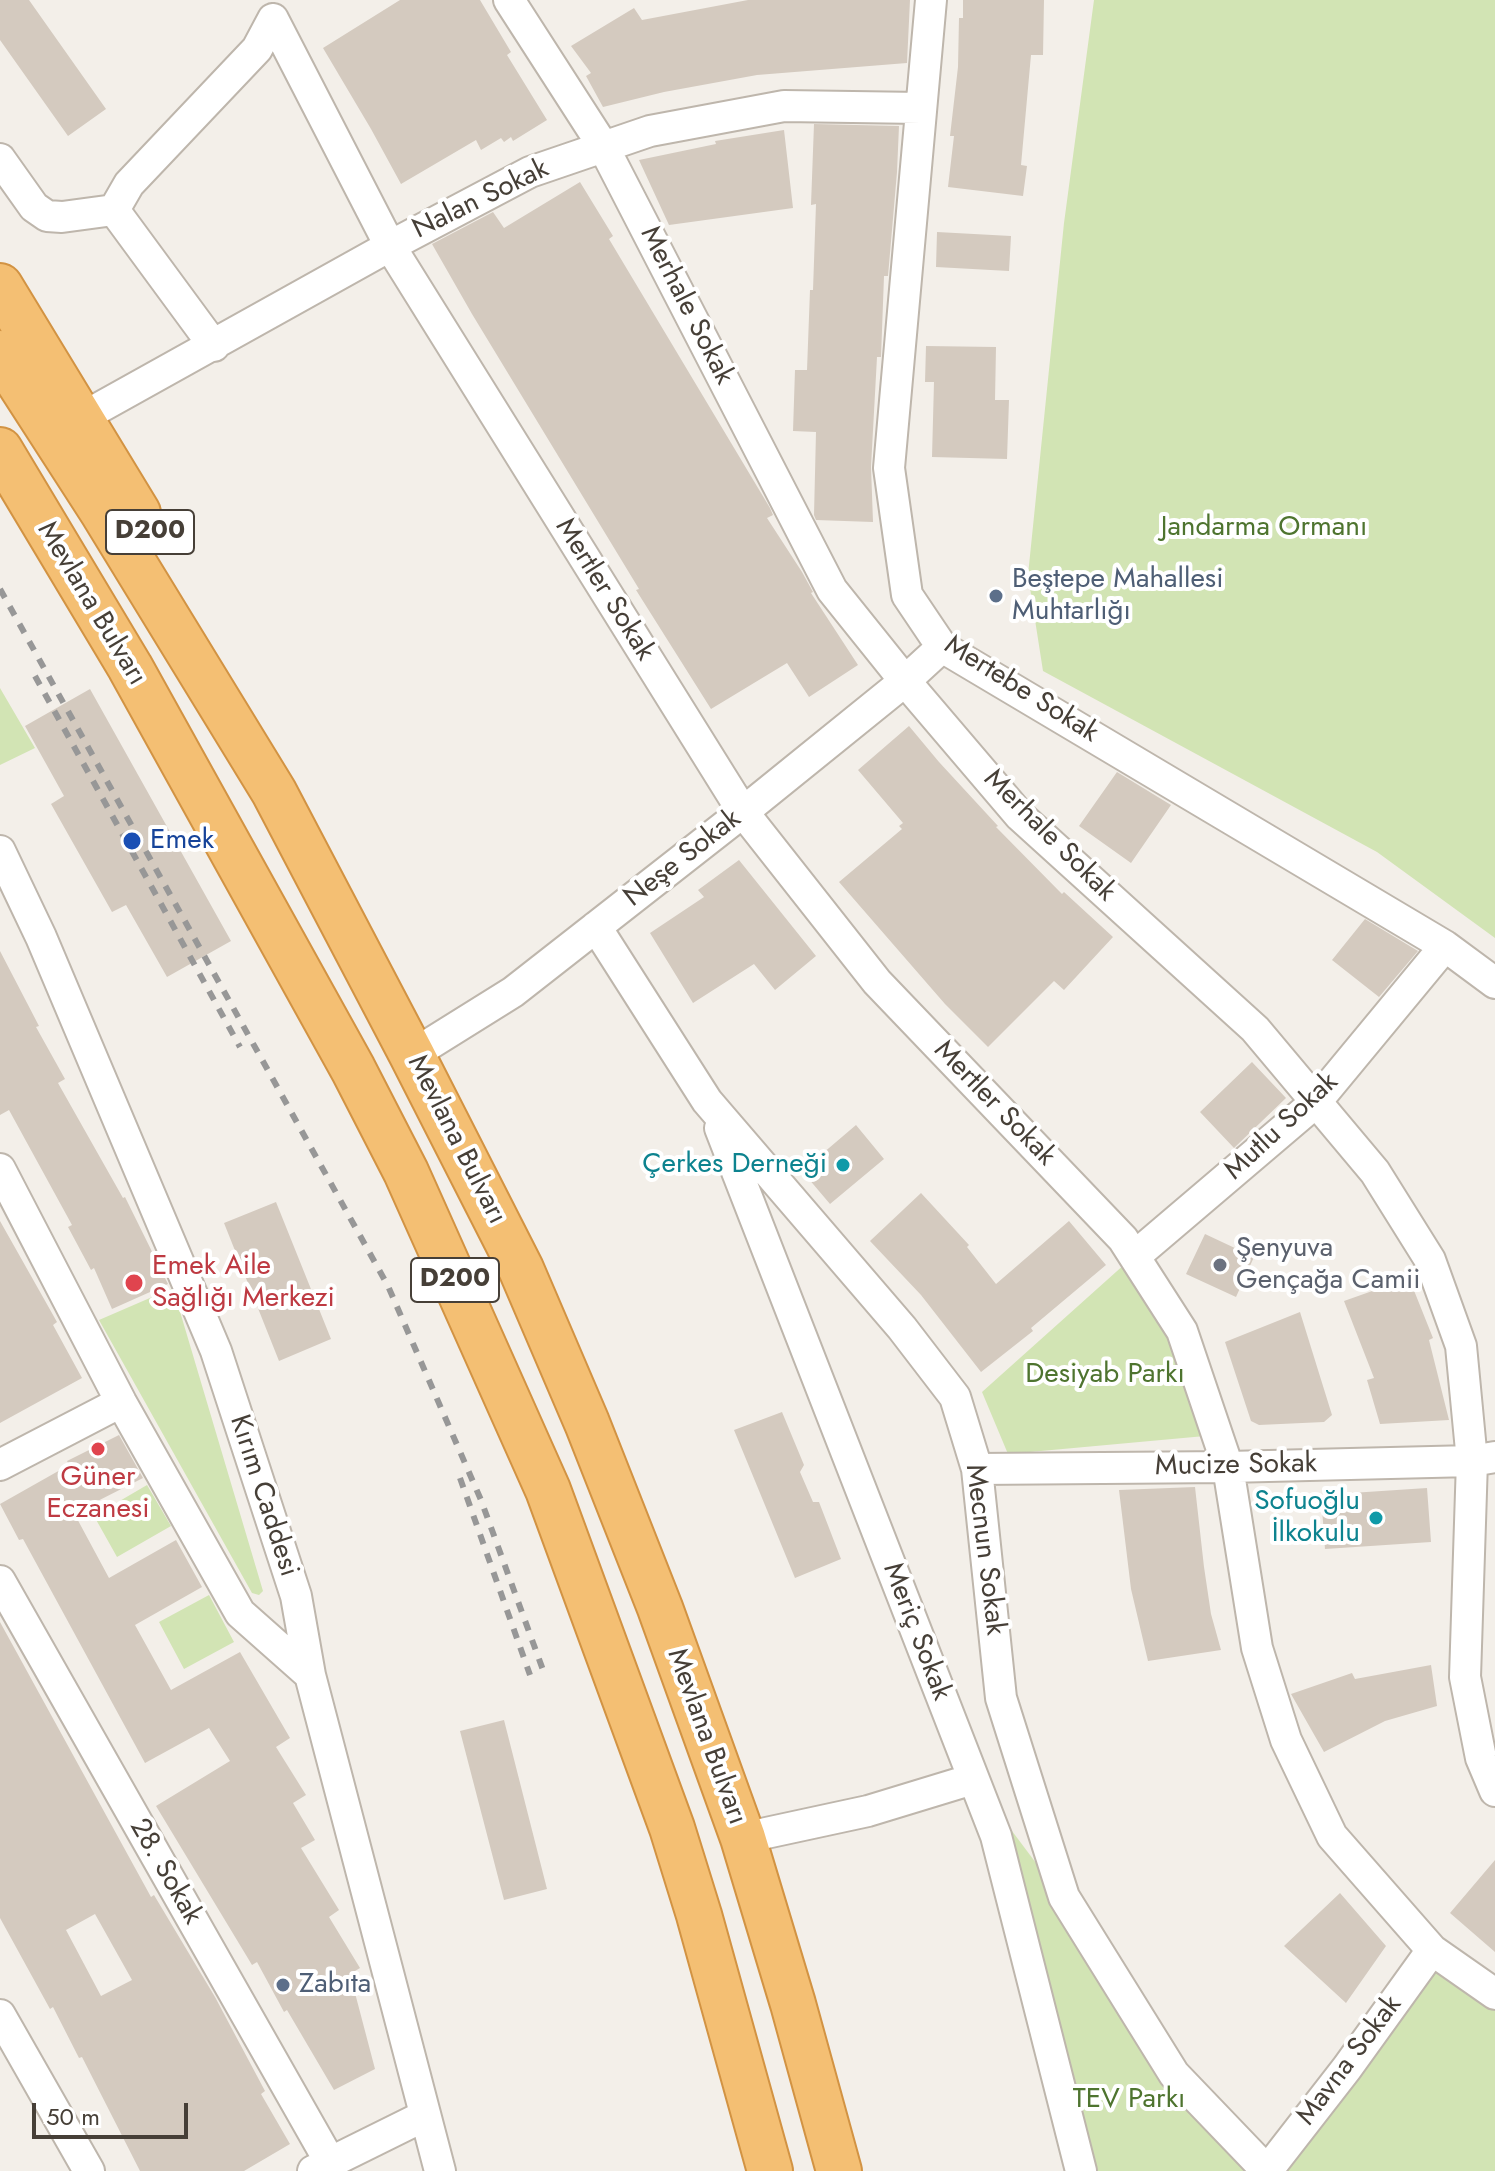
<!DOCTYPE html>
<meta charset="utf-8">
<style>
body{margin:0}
#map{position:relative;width:1495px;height:2171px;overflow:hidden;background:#f3efe9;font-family:Jost,sans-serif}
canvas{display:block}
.scale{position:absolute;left:32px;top:2103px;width:156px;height:36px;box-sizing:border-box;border:4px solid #463f37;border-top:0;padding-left:10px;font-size:24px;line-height:28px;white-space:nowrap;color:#463f37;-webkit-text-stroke:6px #fff;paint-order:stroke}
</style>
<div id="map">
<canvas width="1495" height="2171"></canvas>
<div class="scale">50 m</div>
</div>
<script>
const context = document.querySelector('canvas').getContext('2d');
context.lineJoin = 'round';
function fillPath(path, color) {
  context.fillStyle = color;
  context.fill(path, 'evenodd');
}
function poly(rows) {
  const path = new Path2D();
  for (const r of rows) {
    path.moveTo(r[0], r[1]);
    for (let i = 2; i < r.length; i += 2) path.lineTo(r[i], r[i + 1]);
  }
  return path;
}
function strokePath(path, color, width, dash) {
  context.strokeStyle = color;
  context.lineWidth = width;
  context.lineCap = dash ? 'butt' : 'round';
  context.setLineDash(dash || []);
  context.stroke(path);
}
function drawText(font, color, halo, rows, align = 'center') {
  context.font = font + ' Jost,sans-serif';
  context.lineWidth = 8;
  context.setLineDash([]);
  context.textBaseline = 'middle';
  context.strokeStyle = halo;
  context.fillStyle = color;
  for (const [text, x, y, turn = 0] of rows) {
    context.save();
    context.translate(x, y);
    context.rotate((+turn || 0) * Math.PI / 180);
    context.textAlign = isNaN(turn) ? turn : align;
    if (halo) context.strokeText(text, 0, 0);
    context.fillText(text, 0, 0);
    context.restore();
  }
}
fillPath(poly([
 [1094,0,1495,0,1495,938,1377,852,1043,671,1028,575,1064,223],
 [0,688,35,748,0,765],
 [1126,1263,1161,1319,1205,1436,1008,1454,982,1392],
 [173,1288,263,1591,259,1595,252,1593,99,1320],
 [147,1485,171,1526,117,1557,94,1516],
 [209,1595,234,1642,184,1669,159,1622],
 [973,1779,1267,2171,1432,1950,1495,1992,1495,2171,1078,2171]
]), '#d2e4b4');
fillPath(poly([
 [0,0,29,0,106,109,68,136,0,40],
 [400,0,480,0,511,52,507,55,547,120,513,141,511,137,504,142,501,138,481,150,476,140,401,184,371,129,323,48],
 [748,0,910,0,907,63,757,75,664,92,603,107,586,76,591,73,571,46,634,8,642,20],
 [963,0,1044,0,1043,55,1031,55,1021,165,1027,166,1023,196,948,187,954,136,950,136,958,67,959,18,963,18],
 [814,124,899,126,897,172,888,276,884,276,881,357,877,357,871,467,873,522,816,520,814,515,816,432,793,431,795,370,807,370,810,290,813,290,816,204,811,205],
 [784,130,793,208,669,225,639,160,716,144,715,141],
 [580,182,613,236,609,239,770,508,773,515,767,518,802,572,813,592,811,593,858,665,809,697,787,663,711,709,636,590,639,589,472,314,432,244,493,212,504,228],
 [937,232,1011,236,1009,271,936,267],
 [926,346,996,347,995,400,1009,400,1007,459,932,457,934,382,925,382],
 [90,689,231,941,167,977,126,905,112,912,51,804,64,796,25,726],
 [909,726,939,762,998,826,996,827,1062,894,1064,892,1113,937,1064,990,1054,981,988,1047,945,1004,839,882,902,829,899,826,903,823,858,770],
 [1117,772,1171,805,1131,863,1079,826],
 [739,860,816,956,775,990,754,964,693,1003,650,933,704,897,698,890],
 [1365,919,1418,951,1379,997,1332,960],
 [0,951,39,1026,36,1027,65,1079,58,1083,123,1198,125,1197,168,1284,112,1309,94,1268,91,1270,68,1227,72,1225,9,1110,0,1115],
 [1252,1062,1286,1098,1234,1148,1200,1112],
 [856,1125,884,1159,830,1204,802,1171],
 [921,1193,969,1245,967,1247,996,1284,1069,1221,1106,1265,1031,1328,1033,1331,981,1372,921,1295,870,1241],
 [276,1202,331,1339,279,1361,224,1223],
 [0,1221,57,1322,53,1325,82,1378,0,1423],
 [1205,1234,1254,1257,1236,1297,1186,1274],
 [1409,1278,1433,1338,1429,1340,1449,1420,1380,1424,1367,1380,1374,1378,1344,1301],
 [1300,1312,1332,1415,1324,1422,1259,1425,1251,1421,1225,1342],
 [782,1412,804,1465,800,1472,813,1502,819,1502,841,1559,795,1578,734,1430],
 [119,1435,143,1478,74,1513,109,1578,176,1540,202,1587,135,1625,171,1690,240,1652,290,1738,276,1747,306,1795,293,1803,315,1840,301,1848,339,1910,329,1917,360,1968,350,1974,375,2069,334,2090,287,2010,284,2012,257,1962,252,1965,156,1806,230,1761,209,1728,145,1763,23,1539,19,1540,0,1504,69,1465,67,1461],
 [1195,1487,1204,1567,1211,1614,1221,1650,1148,1661,1131,1589,1119,1490],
 [1427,1488,1431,1542,1325,1549,1321,1495],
 [0,1622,151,1897,154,1895,215,1997,265,2091,261,2094,290,2144,244,2171,140,2171,82,2057,79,2058,53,2007,50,2009,0,1918],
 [95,1914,132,1980,101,1996,66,1930],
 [1431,1665,1437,1706,1385,1721,1324,1752,1291,1694,1352,1673,1355,1679],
 [504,1720,547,1889,504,1900,460,1731],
 [1495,1860,1495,1952,1450,1913],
 [1340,1893,1386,1946,1346,2003,1284,1946]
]), '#d4cabf');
const minor = poly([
 [509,0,603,146,832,590,905,681,1020,816,1255,1029,1375,1172,1430,1260,1461,1346,1472,1461,1465,1677,1481,1758,1495,1791],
 [931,0,889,468,907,595,942,647,1445,946,1495,983],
 [273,19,390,246,743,812,877,982,1123,1239,1182,1331,1228,1467,1257,1648,1286,1740,1332,1836,1432,1950,1495,1994],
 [0,159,34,207,47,216,62,217,114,210],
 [114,210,129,184,257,49,273,19],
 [114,210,214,346],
 [81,418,390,246,530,172,650,131,784,106,921,108],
 [0,851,41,937,216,1351,296,1596,310,1675,440,2171],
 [596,927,707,1101,902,1328,955,1397,977,1469,1001,1698,1064,1897,1174,2074,1267,2171],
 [412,1055,513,992,743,812,905,681,942,647],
 [720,1128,996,1836,1081,2171],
 [0,1169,121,1402,240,1613,310,1675],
 [1135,1256,1316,1102,1445,946],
 [0,1465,121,1402],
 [977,1469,1228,1467,1472,1461,1495,1457],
 [0,1581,330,2162],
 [743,1838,868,1811,973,1779],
 [0,2015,89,2171],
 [313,2171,424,2116],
 [1267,2171,1347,2068,1432,1950]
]);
const highway = poly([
 [0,286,138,513],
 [0,353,102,511,274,792,412,1055,521,1269,587,1423,660,1608,743,1838,793,2004,839,2171],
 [0,450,130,667,353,1069,406,1172,465,1304,548,1490,672,1828,699,1915,770,2171]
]);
strokePath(minor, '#beb6ac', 34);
strokePath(highway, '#d29343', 48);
strokePath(minor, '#fff', 30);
strokePath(highway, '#f4bf73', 44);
strokePath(poly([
 [0,589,388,1286,481,1500,543,1670],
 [35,676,240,1047],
 [460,1478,530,1675]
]), '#979797', 6, [10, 10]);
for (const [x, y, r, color] of [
 [996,596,8,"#5c6f8a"],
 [132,841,10,"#1a4fb4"],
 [843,1165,8,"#0f9aa8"],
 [1220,1265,8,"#6b7280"],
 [134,1283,10,"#e0444e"],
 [98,1449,8,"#e0444e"],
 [1376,1518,8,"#0f9aa8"],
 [283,1985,8,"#5c6f8a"]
]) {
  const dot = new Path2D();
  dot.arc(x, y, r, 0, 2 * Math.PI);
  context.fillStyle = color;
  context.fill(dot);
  strokePath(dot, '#fff', 3);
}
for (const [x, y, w] of [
 [150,532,88],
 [455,1280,88]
]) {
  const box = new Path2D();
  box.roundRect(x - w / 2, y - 22, w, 44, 6);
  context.fillStyle = '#fff';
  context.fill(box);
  strokePath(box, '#463f37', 2);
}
drawText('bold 26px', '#463f37', null, [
 ["D200",150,532],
 ["D200",455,1280]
]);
drawText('28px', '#463f37', '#fff', [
 ["Nalan Sokak",481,200,-26],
 ["Merhale Sokak",686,306,63],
 ["Mertler Sokak",604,590,58],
 ["Mevlana Bulvarı",91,604,59],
 ["Mertebe Sokak",1021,690,32],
 ["Merhale Sokak",1049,836,45],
 ["Neşe Sokak",683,859,-38],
 ["Mertler Sokak",994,1104,46],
 ["Mutlu Sokak",1282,1127,-43],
 ["Mevlana Bulvarı",456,1140,63],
 ["Mucize Sokak",1236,1466,-1],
 ["Kırım Caddesi",263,1496,72],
 ["Mecnun Sokak",984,1550,83],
 ["Meriç Sokak",916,1632,69],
 ["Mevlana Bulvarı",706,1737,70],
 ["28. Sokak",165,1872,60],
 ["Mavna Sokak",1350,2061,-53]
]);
drawText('28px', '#4e742f', '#fff', [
 ["Jandarma Ormanı",1264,528],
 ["Desiyab Parkı",1105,1375],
 ["TEV Parkı",1129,2100]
]);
drawText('28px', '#4e5e75', '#fff', [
 ["Beştepe Mahallesi",1012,580],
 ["Muhtarlığı",1012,612],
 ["Zabıta",299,1985]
], 'left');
drawText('28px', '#164399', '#fff', [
 ["Emek",150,841]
], 'left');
drawText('28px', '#0d838f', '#fff', [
 ["Çerkes Derneği",827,1165],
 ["Sofuoğlu",1360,1502],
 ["İlkokulu",1360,1534]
], 'right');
drawText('28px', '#5b616d', '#fff', [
 ["Şenyuva",1236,1249],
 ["Gençağa Camii",1236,1281]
], 'left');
drawText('28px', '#be3a42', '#fff', [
 ["Emek Aile",152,1267],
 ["Sağlığı Merkezi",152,1299],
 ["Güner",98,1478,"center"],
 ["Eczanesi",98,1510,"center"]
], 'left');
</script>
